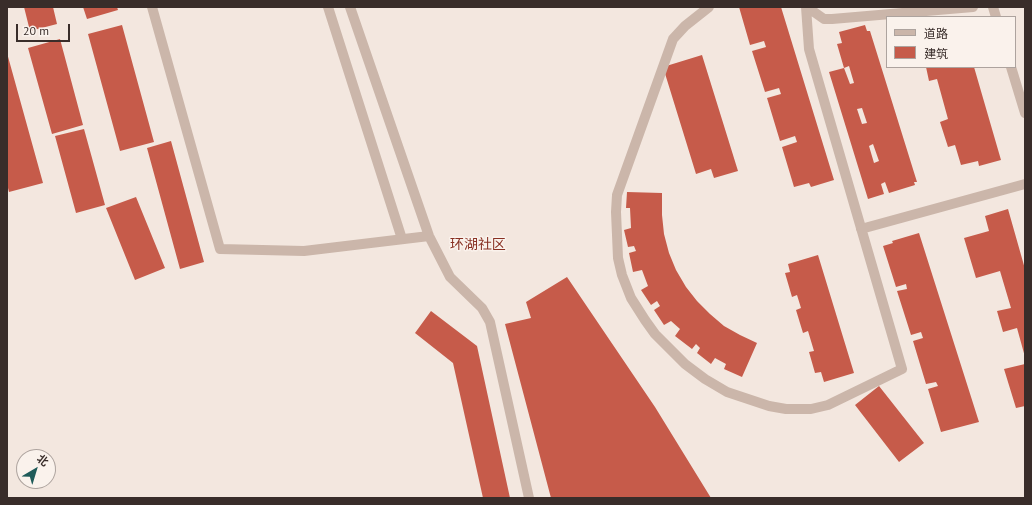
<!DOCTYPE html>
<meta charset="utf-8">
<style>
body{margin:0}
#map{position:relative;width:1032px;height:505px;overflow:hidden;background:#f3e7df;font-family:"PT Sans","Noto Sans SC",sans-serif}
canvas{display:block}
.frame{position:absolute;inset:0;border:8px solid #392d2a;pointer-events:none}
.legend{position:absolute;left:886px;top:16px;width:130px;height:52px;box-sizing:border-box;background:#faf2ec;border:1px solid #ada39e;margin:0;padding:5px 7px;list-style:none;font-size:12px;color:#392d2a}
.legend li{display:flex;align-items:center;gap:8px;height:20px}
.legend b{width:20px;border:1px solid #ada39e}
.north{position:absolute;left:16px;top:449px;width:40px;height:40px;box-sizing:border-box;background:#faf2ec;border:1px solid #ada39e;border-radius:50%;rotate:38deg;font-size:11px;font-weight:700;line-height:16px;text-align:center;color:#392d2a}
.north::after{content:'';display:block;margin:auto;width:14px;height:18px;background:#1f5b59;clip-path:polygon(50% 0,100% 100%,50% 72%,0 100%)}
.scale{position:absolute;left:16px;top:24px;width:54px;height:18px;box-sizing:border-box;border:2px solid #392d2a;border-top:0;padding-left:5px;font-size:12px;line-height:14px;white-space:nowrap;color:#392d2a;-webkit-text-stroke:3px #faf2ec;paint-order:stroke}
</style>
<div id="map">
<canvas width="1032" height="505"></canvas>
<div class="frame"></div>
<ul class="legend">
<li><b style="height:5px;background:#cbb6aa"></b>道路</li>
<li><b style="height:11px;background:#c65b4a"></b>建筑</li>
</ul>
<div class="north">北</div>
<div class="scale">20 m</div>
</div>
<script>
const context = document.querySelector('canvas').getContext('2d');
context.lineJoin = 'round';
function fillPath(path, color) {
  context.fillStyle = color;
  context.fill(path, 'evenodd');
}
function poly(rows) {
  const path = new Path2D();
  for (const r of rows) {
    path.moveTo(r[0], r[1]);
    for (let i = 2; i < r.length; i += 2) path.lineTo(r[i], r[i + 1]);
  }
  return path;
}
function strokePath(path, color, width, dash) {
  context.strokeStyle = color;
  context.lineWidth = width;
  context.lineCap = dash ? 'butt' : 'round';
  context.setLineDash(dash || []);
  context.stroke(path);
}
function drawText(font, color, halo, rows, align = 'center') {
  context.font = font + ' "PT Sans","Noto Sans SC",sans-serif';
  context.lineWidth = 3;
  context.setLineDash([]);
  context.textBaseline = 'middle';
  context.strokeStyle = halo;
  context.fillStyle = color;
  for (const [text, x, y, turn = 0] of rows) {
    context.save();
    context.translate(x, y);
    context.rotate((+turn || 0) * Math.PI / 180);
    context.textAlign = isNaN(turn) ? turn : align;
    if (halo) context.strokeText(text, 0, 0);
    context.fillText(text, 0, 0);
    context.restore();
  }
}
fillPath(poly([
 [24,7,53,7,57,24,30,31],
 [83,7,117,7,118,10,87,19],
 [739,7,781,7,834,180,811,187,809,183,794,187,782,147,797,142,795,136,780,141,767,98,781,94,779,88,765,92,752,51,766,47,764,41,750,45],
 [122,25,154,142,120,151,88,34],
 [865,25,867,31,870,31,917,182,914,182,915,185,889,193,885,182,881,184,884,194,868,199,829,72,844,68,850,84,854,83,849,66,844,68,837,44,842,43,839,32],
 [862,108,867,123,862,124,857,109],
 [873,144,879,161,874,163,869,146],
 [60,39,83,125,52,134,28,48],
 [7,53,43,183,9,192,7,184],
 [702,55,738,171,714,178,711,169,696,174,663,67],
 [926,67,974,67,1001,160,979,166,978,161,961,165,955,145,948,147,940,122,948,119,937,79,929,81],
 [84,129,105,205,76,213,55,136],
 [171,141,204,262,180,269,147,148],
 [627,192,662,193,662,215,664,234,669,253,676,270,686,287,697,301,710,314,724,326,740,335,757,343,742,377,724,369,726,364,715,358,711,364,697,353,700,348,696,344,692,349,675,336,680,329,671,321,664,325,654,310,660,306,657,301,651,305,641,290,648,286,642,270,633,272,629,253,636,251,634,246,628,247,624,230,631,228,630,208,626,208],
 [136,197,165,268,135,280,106,208],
 [1008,209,1025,269,1025,357,1017,328,1003,332,997,311,1011,308,1000,271,976,278,964,238,989,231,985,216],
 [919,233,979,422,941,432,928,389,938,386,936,382,926,384,913,341,923,338,921,332,911,335,897,291,907,289,906,284,896,287,883,246,893,243,892,241],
 [818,255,854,373,824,382,821,372,815,373,809,352,814,351,808,331,803,333,796,310,801,308,797,295,792,297,785,273,790,272,788,264],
 [567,277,655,407,711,498,551,498,505,324,531,318,526,302],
 [431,311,477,346,510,498,483,498,453,363,415,333],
 [1025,364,1025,406,1016,408,1004,369],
 [879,386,924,443,899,462,855,405]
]), '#c65b4a');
strokePath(poly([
 [152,7,220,249,304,251,429,236],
 [328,7,402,239],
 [350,7,429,236,450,277,482,308,490,322,529,498],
 [709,7,685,26,673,39,617,195,616,212,618,258,622,275,631,298,645,320,655,334,685,364,705,379,727,392,769,406,786,409,811,409,828,405,902,369,809,49,806,7],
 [807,7,824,19,832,19,973,7],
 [993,7,996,17],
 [1011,67,1025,113],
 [861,229,1025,184]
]), '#cbb6aa', 10);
drawText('14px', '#883022', '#faf2ec', [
 ["环湖社区",478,245]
]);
</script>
